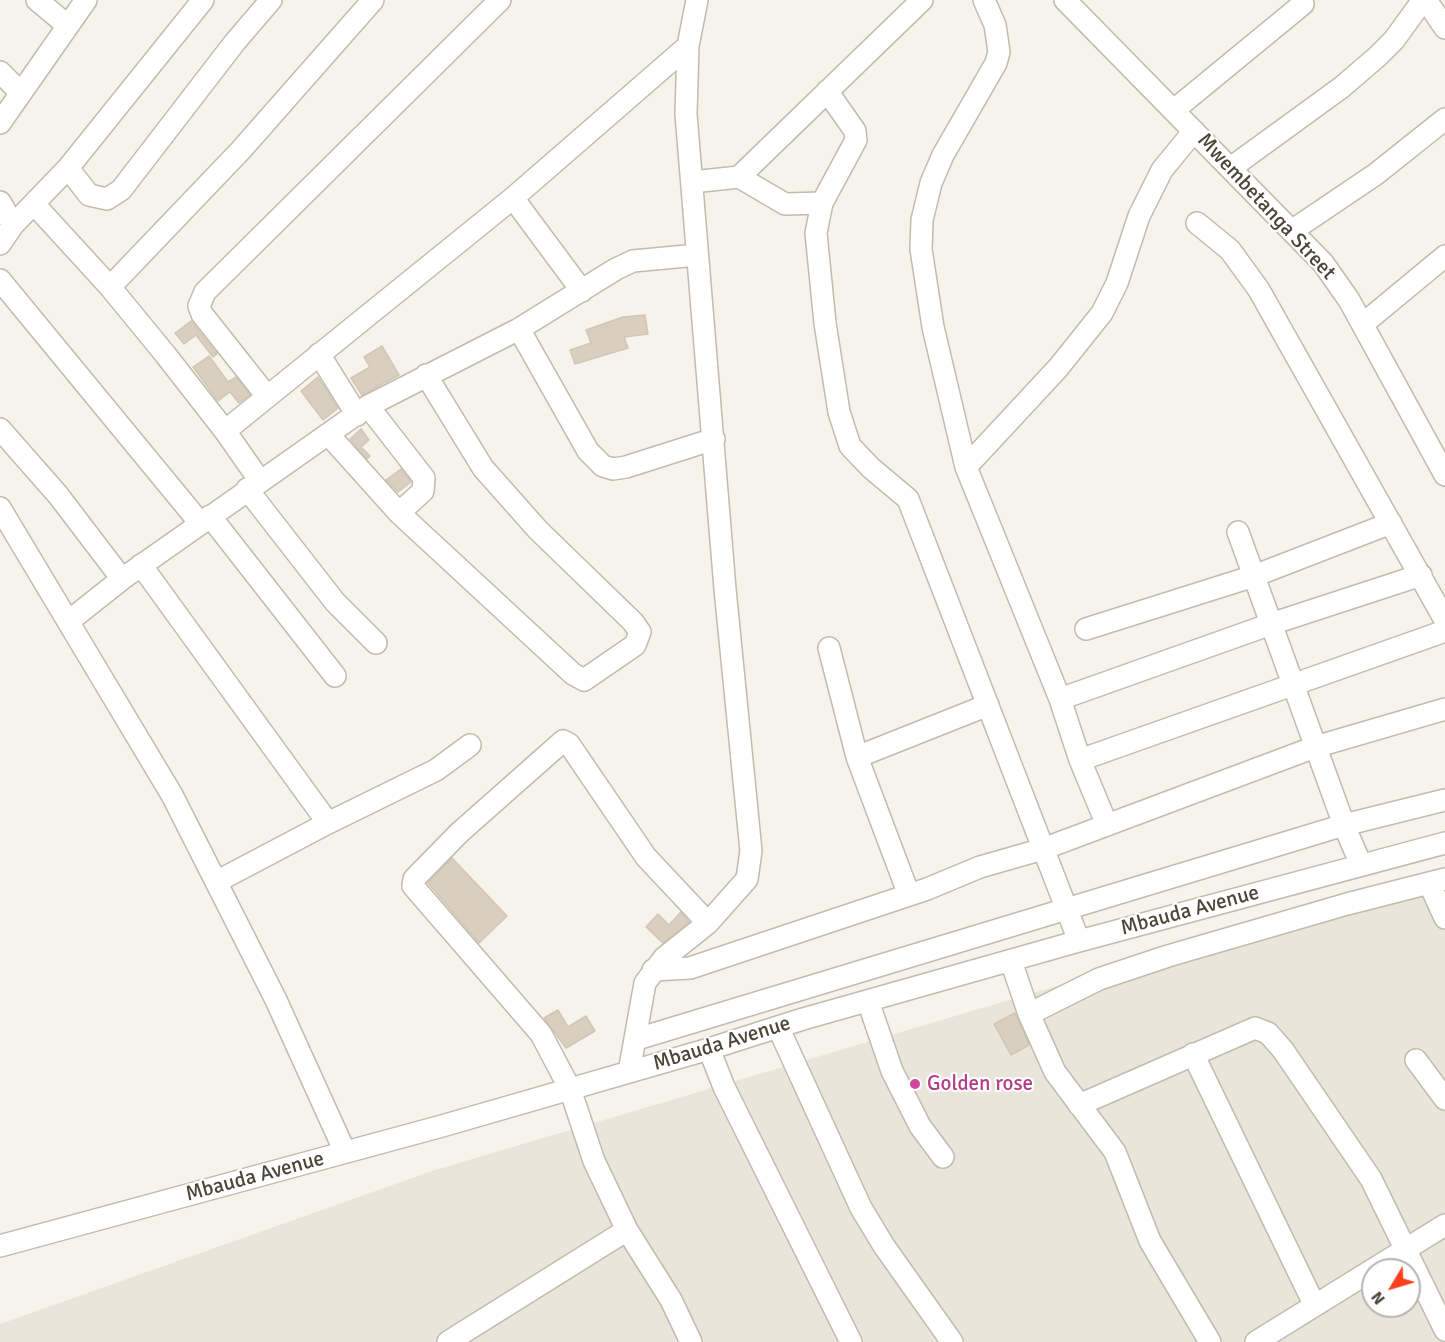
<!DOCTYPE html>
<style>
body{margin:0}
#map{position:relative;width:1445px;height:1342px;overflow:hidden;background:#f6f3ec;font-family:Signika,sans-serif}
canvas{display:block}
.north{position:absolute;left:1361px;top:1258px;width:60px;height:60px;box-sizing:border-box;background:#fff;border:2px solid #b7b4b0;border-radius:50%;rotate:232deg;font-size:16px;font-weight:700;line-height:24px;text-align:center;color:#4b4439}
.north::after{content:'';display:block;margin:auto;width:21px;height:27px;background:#fc3f1d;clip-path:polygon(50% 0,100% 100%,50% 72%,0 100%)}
</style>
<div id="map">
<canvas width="1445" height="1342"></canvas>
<div class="north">N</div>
</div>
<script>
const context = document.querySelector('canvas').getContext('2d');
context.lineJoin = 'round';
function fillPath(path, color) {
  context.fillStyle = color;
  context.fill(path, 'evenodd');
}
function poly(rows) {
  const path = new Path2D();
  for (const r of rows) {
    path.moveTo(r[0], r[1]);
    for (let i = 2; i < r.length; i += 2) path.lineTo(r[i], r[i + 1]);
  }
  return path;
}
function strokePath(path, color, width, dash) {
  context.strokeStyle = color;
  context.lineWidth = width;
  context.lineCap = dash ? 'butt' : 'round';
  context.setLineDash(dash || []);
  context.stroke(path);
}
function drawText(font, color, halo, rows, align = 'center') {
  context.font = font + ' Signika,sans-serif';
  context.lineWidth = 4.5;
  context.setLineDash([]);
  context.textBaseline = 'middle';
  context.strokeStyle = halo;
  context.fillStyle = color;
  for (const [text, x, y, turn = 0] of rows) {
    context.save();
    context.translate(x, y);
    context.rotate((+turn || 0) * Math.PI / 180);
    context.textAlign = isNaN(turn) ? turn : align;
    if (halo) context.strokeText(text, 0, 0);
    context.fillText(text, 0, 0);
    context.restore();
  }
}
fillPath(poly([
 [1445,871,1445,1342,0,1342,0,1324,435,1170],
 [1373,1270,1409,1270,1409,1306,1373,1306]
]), '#eae5da');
const building = poly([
 [645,315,648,334,624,337,628,348,575,364,570,350,591,343,586,330,623,317,645,315],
 [191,321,217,354,213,357,196,335,184,344,175,333,191,321],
 [382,346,399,375,362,395,351,378,370,367,364,357,382,346],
 [209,356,228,382,236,377,250,395,239,403,230,392,218,401,193,367,209,356],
 [318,377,338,408,323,420,301,391,318,377],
 [361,429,369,440,361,447,370,456,367,459,350,439,361,429],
 [401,469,411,482,398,492,386,480,401,469],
 [452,858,507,916,479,943,428,883,452,858],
 [681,912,689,922,663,943,646,927,658,914,669,925,681,912],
 [558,1010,568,1027,586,1016,595,1031,566,1048,544,1018,558,1010],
 [1015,1013,1029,1045,1011,1055,994,1024,1015,1013]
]);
fillPath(building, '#d8cfc1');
strokePath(building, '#d3c7b4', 1.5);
const minor = poly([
 [37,0,68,26],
 [984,0,995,25,999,52,996,63,943,155,931,183,922,220,921,249,933,327,966,467,1060,699,1080,760,1107,825],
 [1065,0,1323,263,1349,300,1445,475],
 [1426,0,1445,28],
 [0,72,19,91],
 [827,91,855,131,856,140,822,203,816,233,825,323,839,412,850,446,871,468,908,499,1079,941],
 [1174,110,1303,4],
 [0,123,86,0],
 [1232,167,1342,87,1378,56,1394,40,1423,0],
 [68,168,89,195,107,199,121,190,235,42,271,0],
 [739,177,785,204,822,203],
 [692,182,739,177,922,0],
 [513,198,582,291],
 [0,202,13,225,0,244],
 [34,204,110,287,165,354,225,431,260,481],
 [1197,223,1230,250,1259,290,1445,620],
 [13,225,68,168,203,0],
 [1293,230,1376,174,1445,119],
 [0,280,200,523],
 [110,287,241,150,373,0],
 [1363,324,1445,256],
 [519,329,588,451,603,466,613,469,626,467,714,439],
 [319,354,357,415],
 [266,395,202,314,199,306,205,292,500,0],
 [368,406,424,478,423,491,399,513],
 [0,429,58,495,122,579],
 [225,431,513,198,688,46],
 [328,434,399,513,573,674,584,680,635,645,640,632,633,622,538,530,483,468,426,375],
 [966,467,1058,368,1102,313,1117,283,1139,216,1162,170,1194,131],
 [247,489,335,602,376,643],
 [0,508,172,795,276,1000,345,1152],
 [210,516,335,676],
 [1238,532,1344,825,1361,865],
 [141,565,328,823],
 [69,621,122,579,368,406,519,329,616,269,633,261,697,255],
 [1086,629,1254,576,1391,523],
 [829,648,857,757,909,895],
 [1060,699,1271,624,1421,575],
 [857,757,988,705],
 [1080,760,1445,631],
 [216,882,328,823,436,770,470,745],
 [1429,883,1445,918],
 [1011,961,1029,1014,1055,1072,1115,1152,1150,1241,1210,1342],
 [653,970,690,968,927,889,980,867,1043,849,1315,747,1445,709],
 [868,1001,892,1071,920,1126,943,1157],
 [1029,1014,1099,979,1168,956,1347,904,1445,879],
 [778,1027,861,1208,884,1246,952,1342],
 [637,1039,1344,825,1445,800],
 [709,1049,724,1087,851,1342],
 [1193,1054,1314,1304],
 [1416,1060,1445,1099],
 [629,1072,645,983,664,958,708,923,747,879,751,851,725,589,686,114,688,46,697,0],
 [1079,1105,1255,1028,1268,1033,1283,1050,1371,1179,1445,1330],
 [0,1246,442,1126,709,1049,803,1019,1079,941,1445,843],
 [448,1342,627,1230],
 [691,1342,671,1300,627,1230,594,1161,570,1089,541,1034,413,886,414,879,459,833,563,741,569,744,646,857,708,923],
 [1256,1342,1445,1225]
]);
strokePath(minor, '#c2bbae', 24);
strokePath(minor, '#fff', 21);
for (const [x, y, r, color] of [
 [915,1084,6,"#d1479c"]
]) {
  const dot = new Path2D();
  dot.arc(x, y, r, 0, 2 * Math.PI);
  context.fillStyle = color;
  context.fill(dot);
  strokePath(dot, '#fff', 2);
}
drawText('21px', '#4b4439', '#fff', [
 ["Mwembetanga Street",1266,207,47],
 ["Mbauda Avenue",1190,911,-15],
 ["Mbauda Avenue",722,1044,-17],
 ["Mbauda Avenue",255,1177,-15]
]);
drawText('21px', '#b23c85', '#fff', [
 ["Golden rose",927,1084]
], 'left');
</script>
